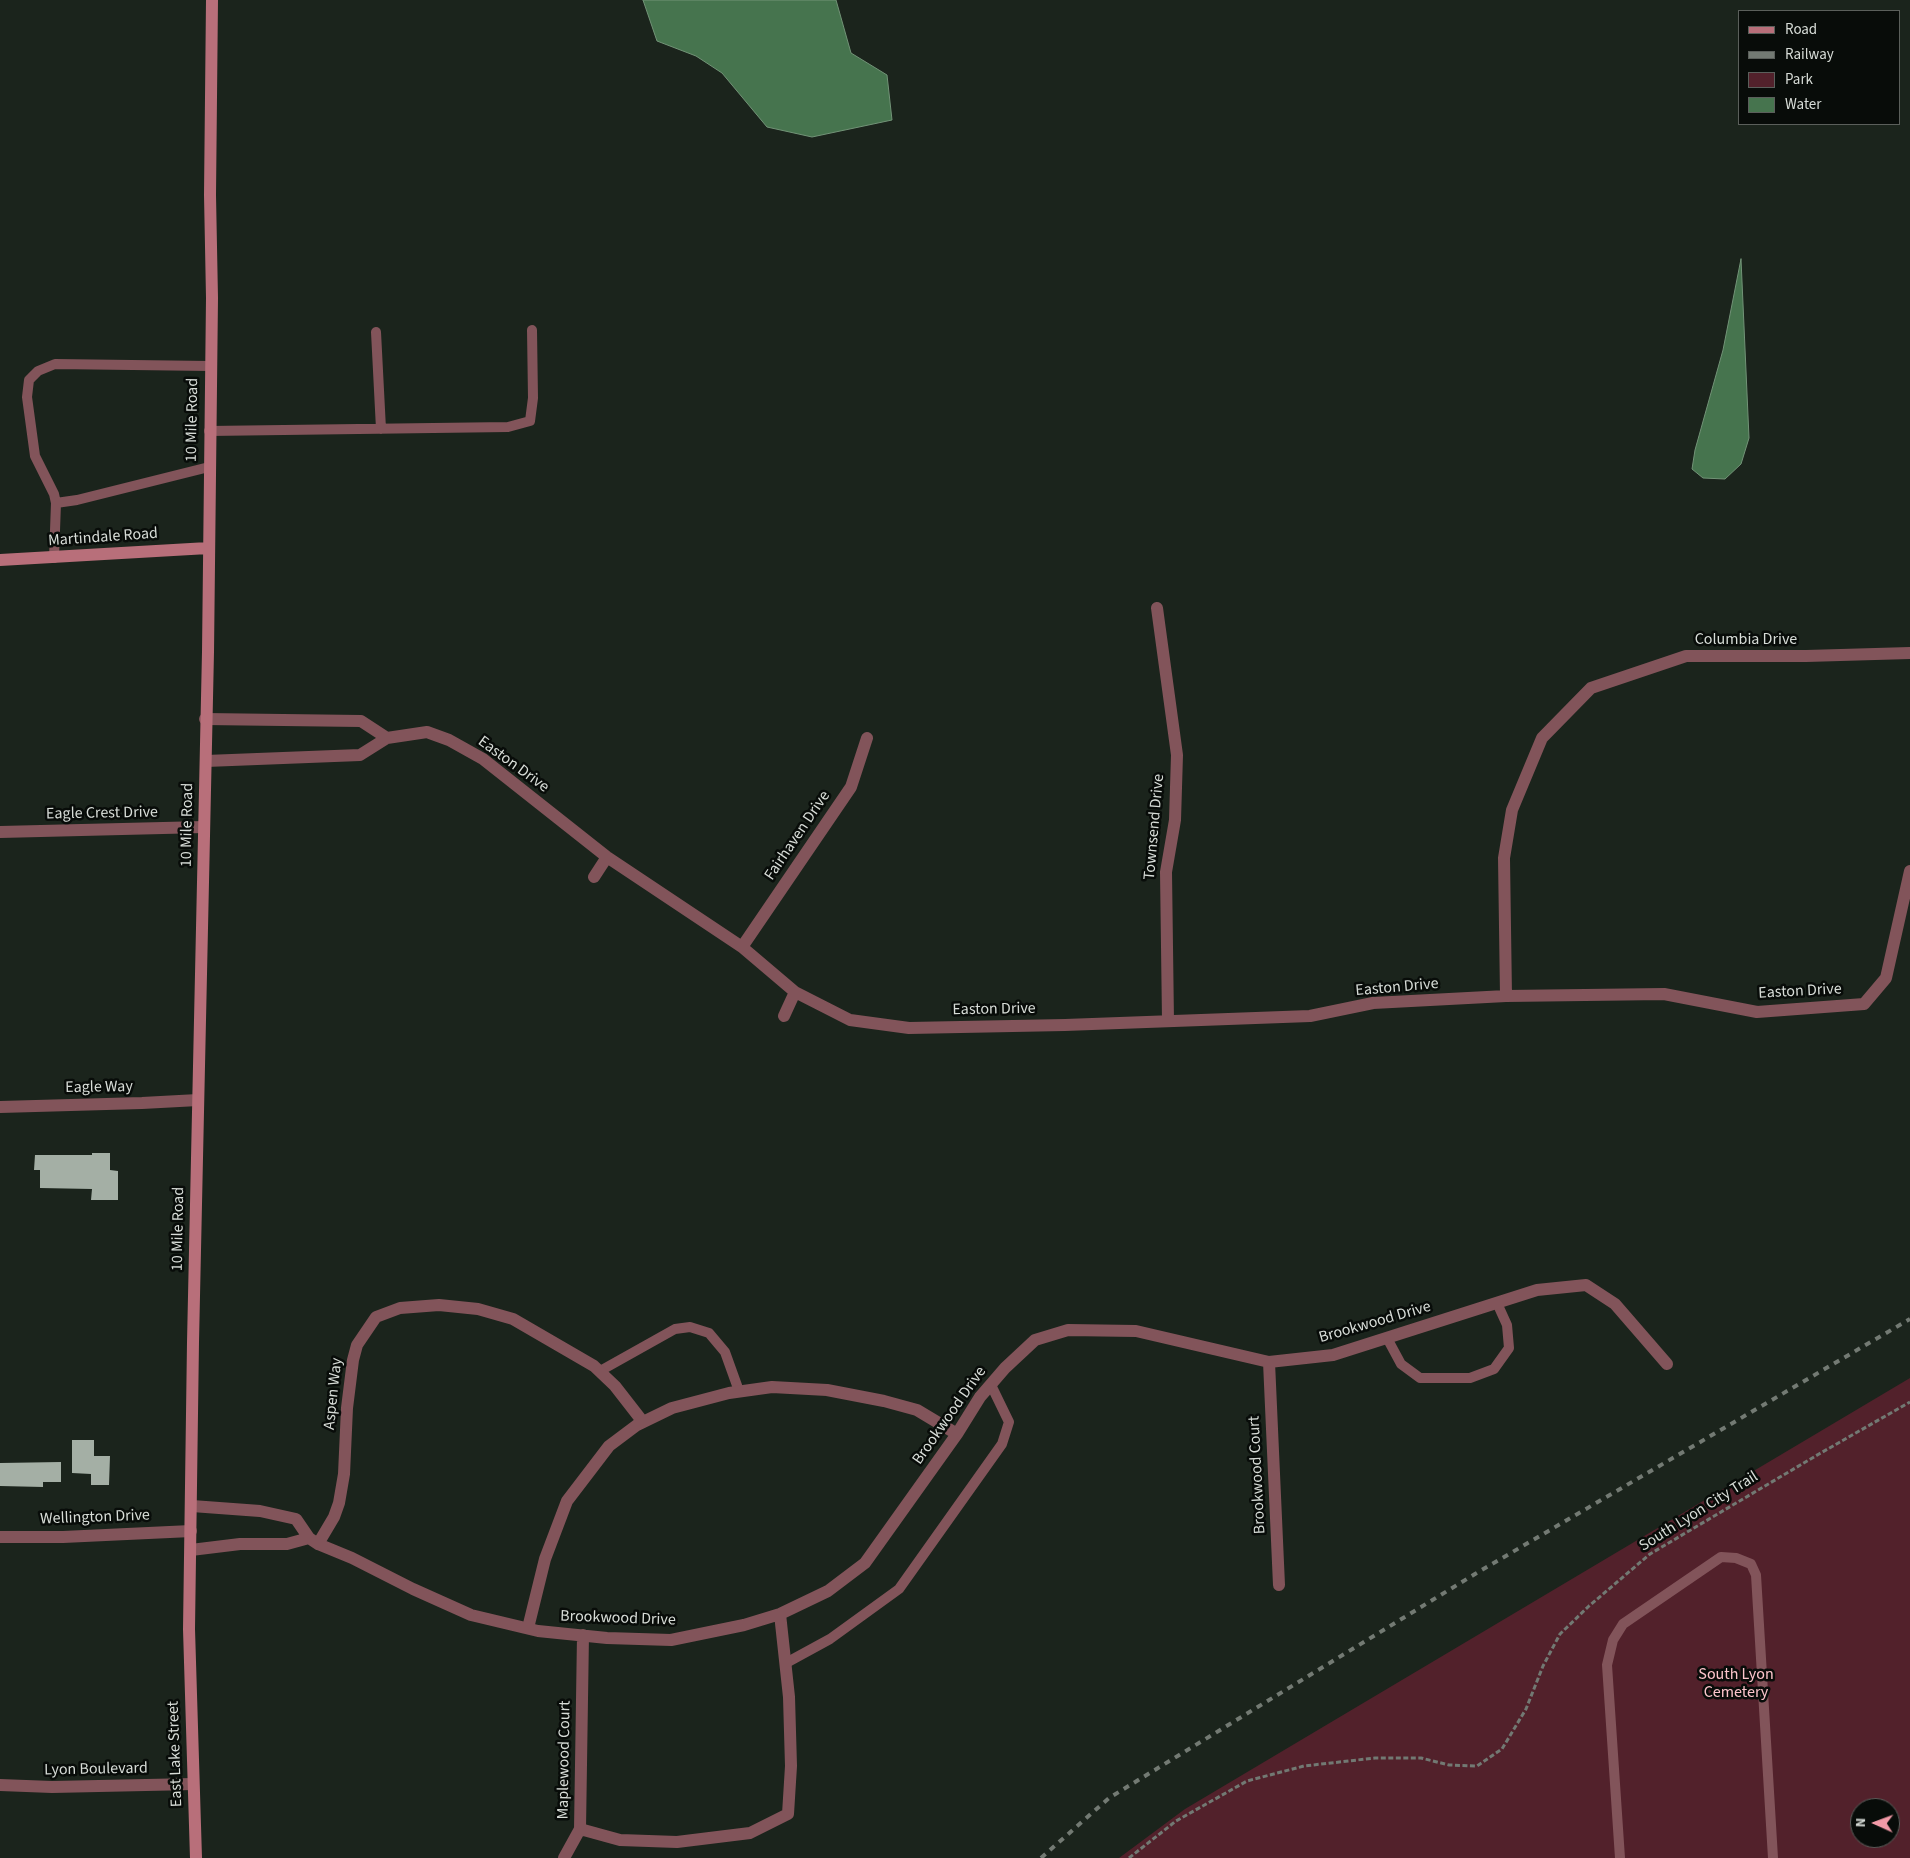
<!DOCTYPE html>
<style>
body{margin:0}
#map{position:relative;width:1910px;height:1858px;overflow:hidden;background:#1b241c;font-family:"Source Sans 3",sans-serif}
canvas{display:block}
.legend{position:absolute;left:1738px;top:10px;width:162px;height:115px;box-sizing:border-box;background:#080c09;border:1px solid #5b5f5b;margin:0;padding:6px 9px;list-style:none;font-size:15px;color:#d7dcd7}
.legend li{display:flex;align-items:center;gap:10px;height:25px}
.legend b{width:25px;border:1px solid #5b5f5b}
.north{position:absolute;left:1850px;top:1798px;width:50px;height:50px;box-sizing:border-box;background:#080c09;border:1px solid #5b5f5b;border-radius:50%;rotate:272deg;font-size:14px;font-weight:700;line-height:20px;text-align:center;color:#d7dcd7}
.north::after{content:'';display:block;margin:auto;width:18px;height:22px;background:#f39aa7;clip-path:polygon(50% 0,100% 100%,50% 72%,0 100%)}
</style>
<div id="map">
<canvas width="1910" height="1858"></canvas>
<ul class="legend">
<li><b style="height:6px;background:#b86f7a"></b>Road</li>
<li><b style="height:6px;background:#737a73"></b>Railway</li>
<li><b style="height:14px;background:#52212b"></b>Park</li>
<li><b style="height:14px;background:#46744e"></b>Water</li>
</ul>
<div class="north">N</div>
</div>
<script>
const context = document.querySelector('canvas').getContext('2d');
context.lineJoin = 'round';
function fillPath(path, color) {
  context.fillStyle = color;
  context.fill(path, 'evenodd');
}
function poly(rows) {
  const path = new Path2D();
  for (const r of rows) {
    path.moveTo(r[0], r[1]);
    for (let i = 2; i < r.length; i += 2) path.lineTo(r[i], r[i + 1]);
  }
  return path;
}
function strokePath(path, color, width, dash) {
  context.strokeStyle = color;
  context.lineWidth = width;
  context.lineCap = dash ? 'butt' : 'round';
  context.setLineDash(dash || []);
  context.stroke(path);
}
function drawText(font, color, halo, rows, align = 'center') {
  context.font = font + ' "Source Sans 3",sans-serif';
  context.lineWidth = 5;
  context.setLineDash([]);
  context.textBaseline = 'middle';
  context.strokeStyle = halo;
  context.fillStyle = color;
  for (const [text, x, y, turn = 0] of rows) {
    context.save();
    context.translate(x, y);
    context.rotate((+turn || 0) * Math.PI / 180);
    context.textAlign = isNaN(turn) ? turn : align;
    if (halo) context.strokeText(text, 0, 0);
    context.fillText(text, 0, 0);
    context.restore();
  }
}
fillPath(poly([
 [1910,1378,1910,1858,1119,1858,1185,1809],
 [1860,1808,1890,1808,1890,1838,1860,1838]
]), '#52212b');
const water = poly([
 [643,0,836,0,851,53,887,75,892,120,812,137,767,127,722,73,696,56,657,41,643,0],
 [1741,259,1749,438,1741,464,1725,479,1703,478,1692,469,1695,450,1723,350,1741,259]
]);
fillPath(water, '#46744e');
strokePath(water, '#729377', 1);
fillPath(poly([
 [92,1153,110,1153,110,1170,118,1171,118,1200,91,1200,92,1189,40,1188,40,1170,34,1170,35,1155,92,1155],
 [72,1440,94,1440,94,1456,110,1456,109,1485,91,1485,91,1474,72,1473],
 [61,1462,61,1482,43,1482,43,1487,0,1486,0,1463]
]), '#a4afa5');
strokePath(poly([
 [1129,1858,1176,1821,1247,1781,1304,1766,1375,1758,1421,1758,1449,1765,1477,1766,1502,1749,1526,1709,1543,1666,1560,1634,1589,1606,1650,1554,1819,1454,1910,1402]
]), '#727973', 3, [5, 2.5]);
strokePath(poly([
 [376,332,381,429],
 [209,431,508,427,530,421,533,398,532,330],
 [56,503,77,500,209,467],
 [54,558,56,503,54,494,35,456,27,397,29,380,38,371,55,364,210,366],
 [1387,1338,1401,1364,1420,1378,1470,1378,1494,1369,1509,1348,1507,1325,1497,1303],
 [600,1371,675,1329,690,1327,709,1333,725,1352,739,1391],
 [786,1663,830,1639,899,1589,1002,1444,1009,1422,991,1385],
 [1620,1858,1607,1665,1613,1640,1623,1624,1721,1557,1736,1558,1751,1564,1756,1575,1773,1858]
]), '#82545a', 10);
strokePath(poly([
 [1157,608,1177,755,1175,820,1166,872,1168,1021],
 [205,719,361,721,387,738],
 [206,761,360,755,387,738,427,732,449,740,483,759,607,857,742,947,795,992,850,1020,909,1028,1065,1025,1310,1016,1373,1003,1506,996,1664,994,1757,1012,1864,1004,1886,978,1910,871],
 [0,832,204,827],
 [594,877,607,857],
 [742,947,851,787,867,738],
 [1506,996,1504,858,1512,810,1542,738,1591,688,1686,656,1806,656,1910,653],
 [784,1016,795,992],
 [0,1107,142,1103,198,1100],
 [1269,1362,1279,1585],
 [192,1506,260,1511,296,1519,309,1538,318,1544,352,1558,413,1589,471,1615,538,1631,607,1638,671,1640,744,1625,780,1614,828,1591,865,1563,957,1434,980,1397,1005,1368,1035,1340,1068,1330,1136,1331,1269,1362,1333,1355,1537,1290,1586,1285,1615,1304,1667,1364],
 [0,1537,63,1537,191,1531],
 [318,1544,334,1517,339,1503,344,1474,347,1408,353,1360,357,1345,376,1317,400,1308,439,1305,478,1309,513,1319,594,1366,615,1386,643,1422],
 [191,1550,240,1544,287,1544,309,1538],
 [528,1628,545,1559,567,1501,609,1446,637,1425,672,1408,729,1393,772,1387,827,1390,884,1401,917,1410,957,1434],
 [583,1635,580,1829,620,1840,677,1842,750,1833,788,1814,791,1766,789,1697,780,1614],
 [0,1785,52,1787,193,1784],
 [564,1858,580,1829]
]), '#82545a', 12);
strokePath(poly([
 [0,560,208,548],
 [196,1858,189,1629,193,1342,208,652,212,298,210,195,212,0]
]), '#b86f7a', 12);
strokePath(poly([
 [1041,1858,1109,1798,1475,1574,1910,1319]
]), '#737a73', 4, [6, 6]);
drawText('16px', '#d7dcd7', '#080c09', [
 ["10 Mile Road",193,420,-89],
 ["Martindale Road",103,538,-4],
 ["Columbia Drive",1746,640],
 ["Easton Drive",513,765,36],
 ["Eagle Crest Drive",102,814,-1],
 ["10 Mile Road",188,825,-89],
 ["Townsend Drive",1155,827,-85],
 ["Fairhaven Drive",798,836,-56],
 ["Easton Drive",1397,988,-5],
 ["Easton Drive",1800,992,-3],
 ["Easton Drive",994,1010,-1],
 ["Eagle Way",99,1088,-1],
 ["10 Mile Road",179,1229,-89],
 ["Brookwood Drive",1375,1323,-16],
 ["Aspen Way",334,1394,-84],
 ["Brookwood Drive",950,1416,-55],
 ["Brookwood Court",1258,1475,-93],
 ["South Lyon City Trail",1699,1512,-32],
 ["Wellington Drive",95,1518,-2],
 ["Brookwood Drive",618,1619,2],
 ["East Lake Street",176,1754,-92],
 ["Maplewood Court",565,1760,-89],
 ["Lyon Boulevard",96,1770,-1]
]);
drawText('16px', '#fdc5cc', '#080c09', [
 ["South Lyon",1736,1675],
 ["Cemetery",1736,1693]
]);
</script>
